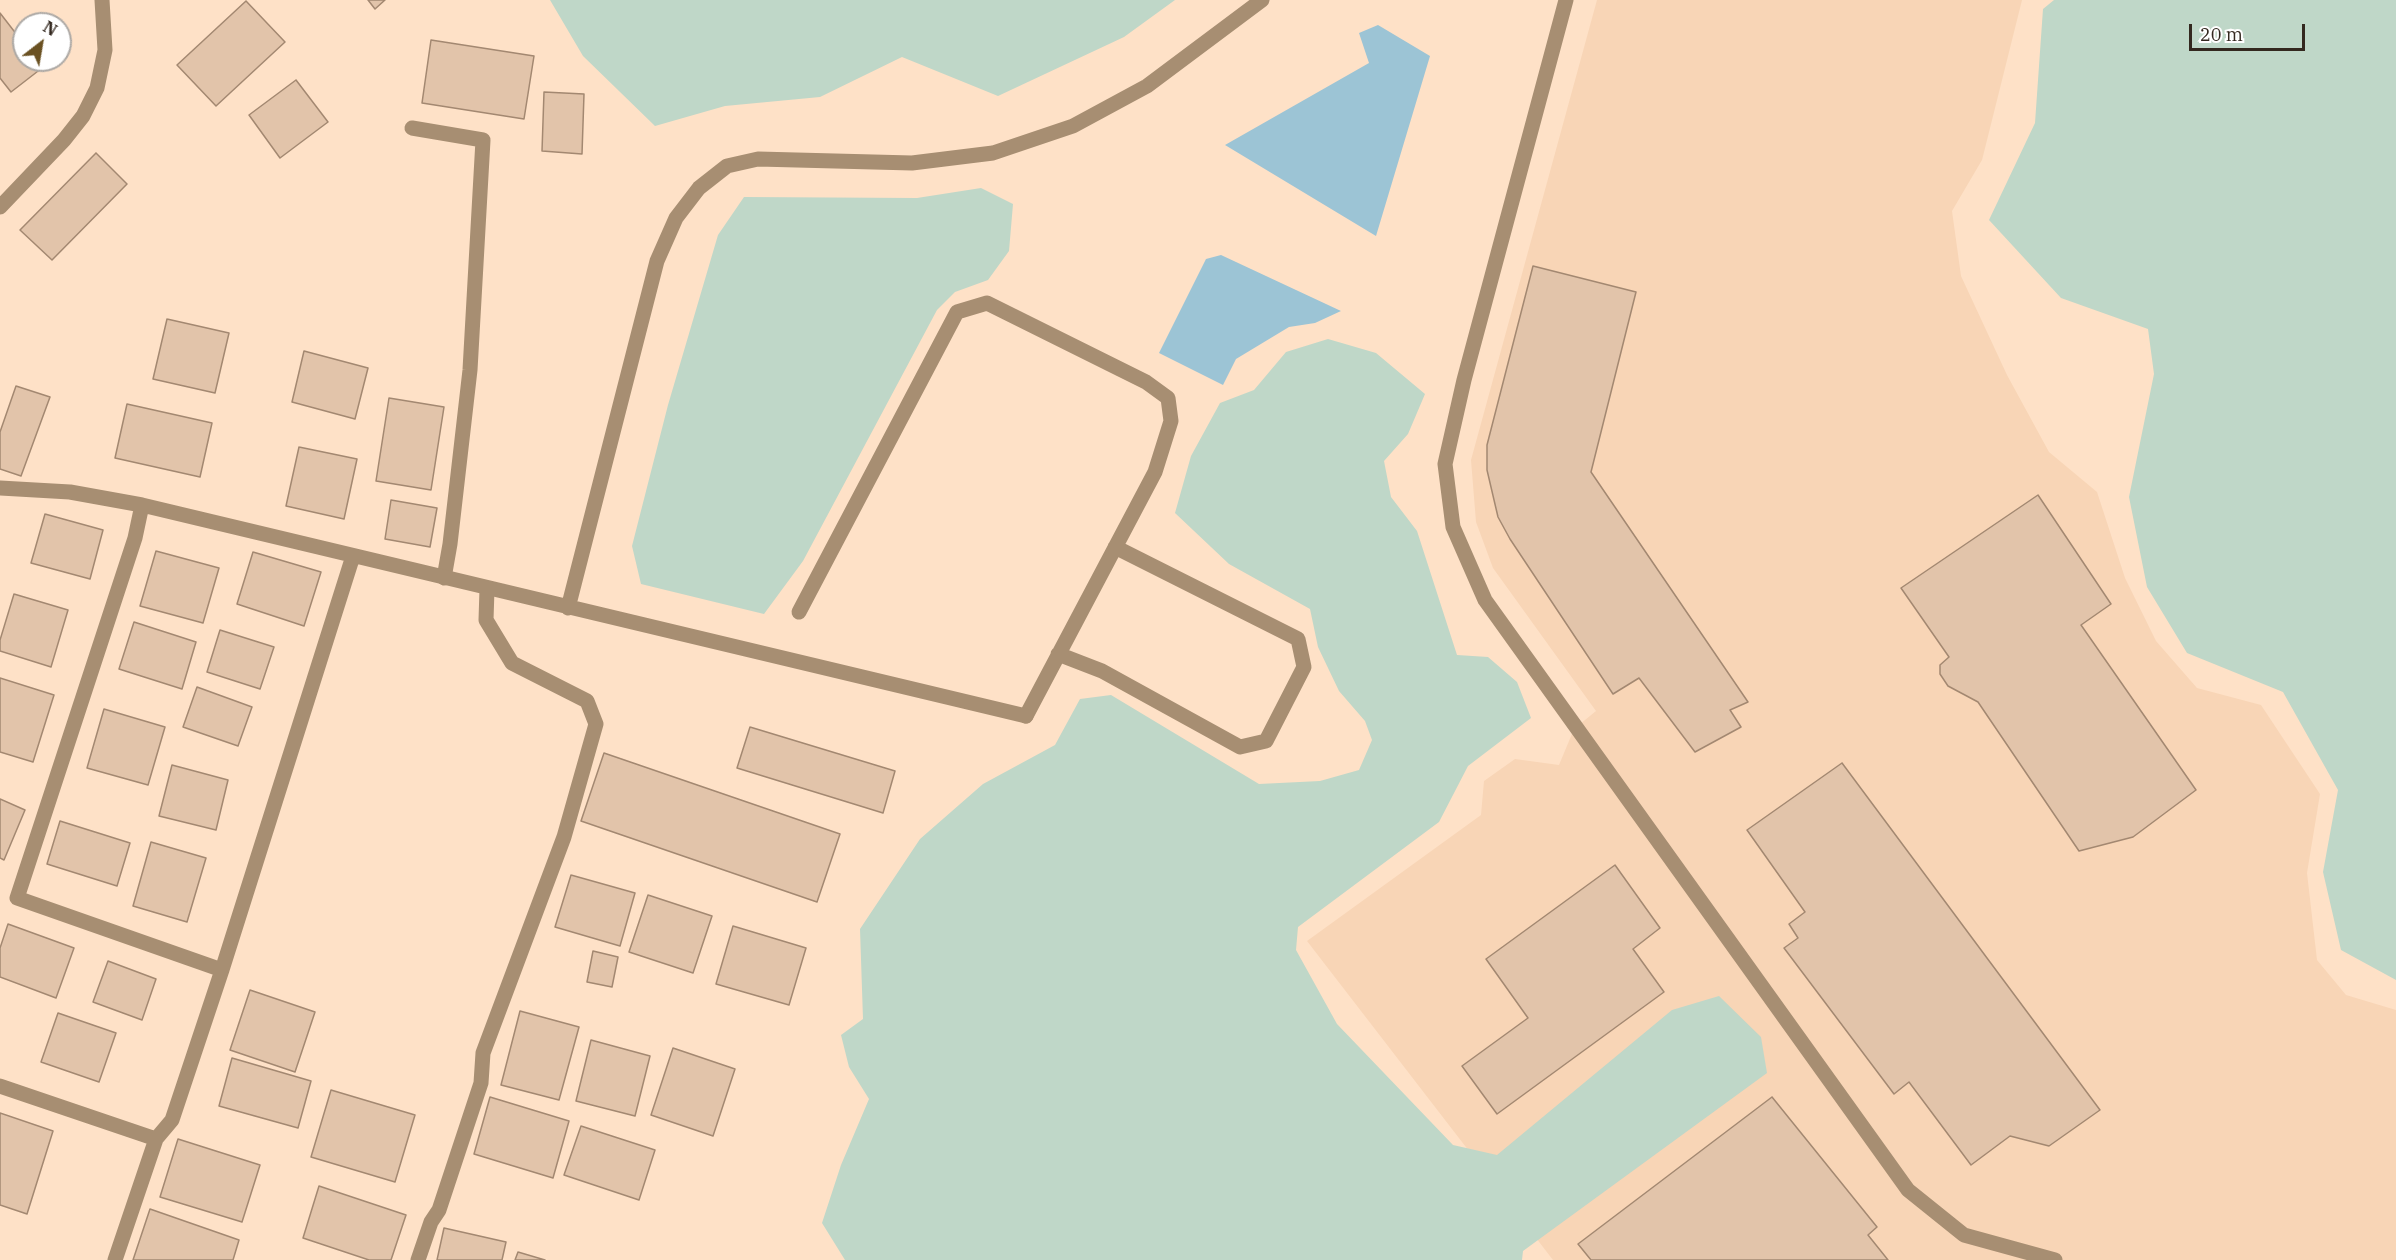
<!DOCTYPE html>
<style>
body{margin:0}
#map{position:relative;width:2396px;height:1260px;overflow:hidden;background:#fee1c7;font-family:"IBM Plex Serif",serif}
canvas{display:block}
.north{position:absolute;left:12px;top:12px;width:60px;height:60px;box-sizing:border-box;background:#fff;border:2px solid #ada9a5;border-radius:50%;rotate:31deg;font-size:16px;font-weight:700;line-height:24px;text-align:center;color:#33281f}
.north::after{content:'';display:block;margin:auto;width:21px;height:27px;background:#6a5122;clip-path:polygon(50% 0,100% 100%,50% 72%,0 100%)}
.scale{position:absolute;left:2189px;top:24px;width:116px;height:27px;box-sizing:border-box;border:3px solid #33281f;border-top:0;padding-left:8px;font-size:18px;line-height:21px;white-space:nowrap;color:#33281f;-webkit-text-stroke:4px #fff;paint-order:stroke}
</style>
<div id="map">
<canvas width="2396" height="1260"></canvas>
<div class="north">N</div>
<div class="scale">20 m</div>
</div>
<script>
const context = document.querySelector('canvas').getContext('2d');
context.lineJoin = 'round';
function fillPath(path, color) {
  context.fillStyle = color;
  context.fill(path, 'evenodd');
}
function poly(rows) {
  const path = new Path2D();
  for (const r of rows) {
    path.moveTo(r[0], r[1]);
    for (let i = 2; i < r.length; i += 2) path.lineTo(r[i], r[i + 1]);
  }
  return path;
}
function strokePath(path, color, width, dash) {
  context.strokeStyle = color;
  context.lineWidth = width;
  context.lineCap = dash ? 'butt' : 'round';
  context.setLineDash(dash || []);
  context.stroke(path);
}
fillPath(poly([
 [1597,0,2022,0,1982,160,1952,211,1961,276,2007,375,2049,452,2097,492,2125,578,2156,641,2197,688,2261,705,2320,794,2307,873,2317,960,2346,995,2396,1010,2396,1260,1553,1260,1307,941,1481,815,1484,781,1515,759,1559,765,1574,729,1596,711,1493,568,1476,522,1471,460]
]), '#f8d5b6');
fillPath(poly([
 [550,0,1175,0,1124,37,998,96,902,57,820,97,725,106,655,126,583,56],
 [2054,0,2396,0,2396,980,2341,950,2323,872,2338,790,2283,692,2187,653,2147,587,2129,497,2154,374,2148,329,2061,298,1989,220,2035,123,2043,9],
 [981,188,1013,204,1009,251,988,280,955,292,937,310,803,561,764,614,641,584,632,546,668,405,718,235,744,197,917,198],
 [1328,339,1376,353,1425,394,1408,434,1384,461,1391,497,1417,531,1457,655,1488,657,1517,682,1531,718,1468,766,1439,822,1298,927,1296,950,1337,1024,1453,1145,1497,1155,1672,1010,1719,996,1761,1037,1767,1073,1523,1251,1522,1260,845,1260,822,1223,841,1165,869,1099,849,1067,841,1035,863,1019,860,929,920,839,983,784,1055,745,1080,699,1111,695,1259,784,1320,781,1359,770,1372,740,1365,721,1339,691,1318,647,1310,609,1229,564,1175,513,1191,456,1220,403,1254,390,1286,352]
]), '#bfd7c8');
fillPath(poly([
 [1378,25,1430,56,1376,236,1225,145,1369,63,1359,33],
 [1221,255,1341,311,1315,323,1289,327,1236,359,1223,385,1159,353,1206,259]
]), '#9cc4d5');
const building = poly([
 [368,0,385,0,375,9,368,0],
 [246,1,285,42,216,106,177,65,246,1],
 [0,13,24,44,24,60,36,60,42,68,11,92,0,78,0,13],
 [431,40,534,56,524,119,422,103,431,40],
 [296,80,328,122,280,158,249,115,296,80],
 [544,92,584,94,582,154,542,151,544,92],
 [96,153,127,184,52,260,20,230,96,153],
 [1533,266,1636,292,1591,472,1748,702,1730,710,1741,727,1695,752,1639,678,1613,694,1510,539,1498,517,1487,470,1487,445,1533,266],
 [167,319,229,333,215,393,153,379,167,319],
 [304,351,368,368,355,419,292,402,304,351],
 [16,386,50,397,21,476,0,469,0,432,16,386],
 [389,398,444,407,431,490,376,481,389,398],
 [127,404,212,423,200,477,115,458,127,404],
 [299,447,357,459,344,519,286,506,299,447],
 [2038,495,2111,604,2081,625,2196,790,2133,837,2079,851,1978,702,1948,686,1940,674,1940,665,1949,657,1901,588,2038,495],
 [391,500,437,508,430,547,385,539,391,500],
 [45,514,103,530,90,579,31,563,45,514],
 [156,551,219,568,203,623,140,606,156,551],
 [253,552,321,572,304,626,237,604,253,552],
 [14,594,68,610,51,667,0,651,0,640,14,594],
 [134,622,196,642,182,689,119,669,134,622],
 [220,630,274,647,260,689,207,672,220,630],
 [0,678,54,695,33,762,0,752,0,678],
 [197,687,252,707,238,746,183,727,197,687],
 [104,709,165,727,148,785,87,768,104,709],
 [750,727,895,771,883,813,737,768,750,727],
 [604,753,840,834,817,902,581,821,604,753],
 [1842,763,2100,1110,2049,1146,2010,1136,1971,1165,1909,1082,1894,1094,1784,948,1798,938,1789,924,1805,912,1747,830,1842,763],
 [172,765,228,780,216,830,159,816,172,765],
 [0,799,25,810,4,860,0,858,0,799],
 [60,821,130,843,117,886,47,864,60,821],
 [151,842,206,858,187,922,133,906,151,842],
 [1615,865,1660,928,1633,949,1664,992,1497,1114,1462,1066,1528,1018,1486,959,1615,865],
 [571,875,635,893,620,946,555,927,571,875],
 [648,895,712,916,693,973,629,952,648,895],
 [8,924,74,948,56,998,0,977,0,948,8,924],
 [733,926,806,948,789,1005,716,984,733,926],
 [593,951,618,957,612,987,587,982,593,951],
 [108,961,156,979,142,1020,93,1002,108,961],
 [250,990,315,1012,295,1072,230,1050,250,990],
 [520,1011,579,1027,559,1100,501,1085,520,1011],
 [58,1013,116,1033,99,1082,41,1062,58,1013],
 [591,1040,650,1056,635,1116,576,1101,591,1040],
 [673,1048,735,1069,713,1136,651,1115,673,1048],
 [232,1058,311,1081,298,1128,219,1106,232,1058],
 [331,1090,415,1115,395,1182,311,1157,331,1090],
 [490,1097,569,1121,553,1178,474,1154,490,1097],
 [1772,1097,1877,1227,1868,1235,1888,1260,1591,1260,1578,1244,1772,1097],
 [0,1113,53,1131,27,1214,0,1205,0,1113],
 [581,1126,655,1150,639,1200,564,1175,581,1126],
 [178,1139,260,1165,242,1222,160,1197,178,1139],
 [319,1186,406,1215,391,1260,369,1260,303,1238,319,1186],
 [150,1209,239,1240,233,1260,133,1260,150,1209],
 [444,1228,506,1242,502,1260,437,1260,444,1228],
 [518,1252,545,1260,515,1260,518,1252]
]);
fillPath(building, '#e2c4aa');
strokePath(building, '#a38871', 1.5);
strokePath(poly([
 [412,128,483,140,470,370,450,544,444,578],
 [799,612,957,312,987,303,1146,382,1168,398,1171,421,1155,472,1026,716],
 [1058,654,1102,671,1240,747,1266,741,1304,667,1298,639,1115,547]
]), '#a78e72', 15);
strokePath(poly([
 [1566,0,1464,380,1445,464,1453,527,1485,600,1908,1190,1964,1235,2055,1260],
 [0,488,70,492,142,505,1026,716],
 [142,505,135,538,17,898,222,970],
 [568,608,657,261,676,218,699,188,727,166,758,159,912,163,993,153,1073,126,1147,86,1262,0],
 [0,1086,156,1139],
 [115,1260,156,1139,172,1120,222,970,353,556],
 [418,1260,431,1222,439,1210,481,1083,483,1053,564,837,596,724,587,701,512,663,486,620,487,589]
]), '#a78e72', 15);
strokePath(poly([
 [0,207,64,140,83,116,97,88,105,50,102,0]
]), '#a78e72', 15);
</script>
